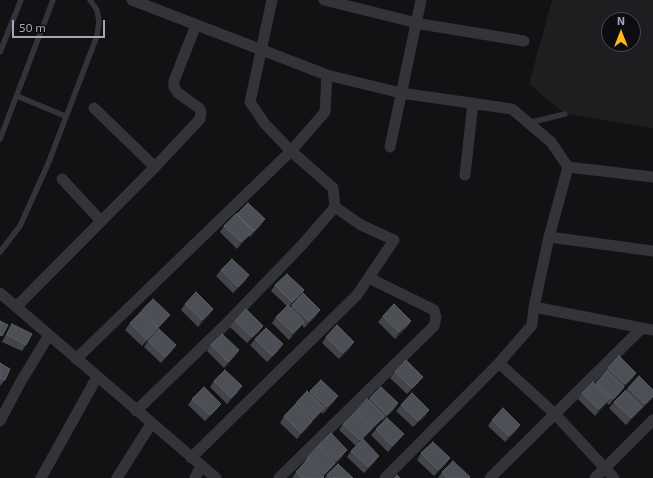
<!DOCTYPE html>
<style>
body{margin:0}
#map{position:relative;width:653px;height:478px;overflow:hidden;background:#121214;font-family:"Exo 2",sans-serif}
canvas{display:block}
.north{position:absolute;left:601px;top:12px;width:40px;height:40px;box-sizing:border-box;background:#0d0d0f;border:1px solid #494b52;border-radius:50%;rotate:0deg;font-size:11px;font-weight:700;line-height:16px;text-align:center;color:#a2a8b6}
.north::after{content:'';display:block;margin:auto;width:14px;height:18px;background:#ffb81f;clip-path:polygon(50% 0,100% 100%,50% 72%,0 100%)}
.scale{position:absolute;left:12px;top:20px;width:93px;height:18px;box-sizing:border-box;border:2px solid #a2a8b6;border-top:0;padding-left:5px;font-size:12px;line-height:14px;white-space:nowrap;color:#a2a8b6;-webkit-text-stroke:3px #0d0d0f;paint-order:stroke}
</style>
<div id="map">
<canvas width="653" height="478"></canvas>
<div class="north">N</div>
<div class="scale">50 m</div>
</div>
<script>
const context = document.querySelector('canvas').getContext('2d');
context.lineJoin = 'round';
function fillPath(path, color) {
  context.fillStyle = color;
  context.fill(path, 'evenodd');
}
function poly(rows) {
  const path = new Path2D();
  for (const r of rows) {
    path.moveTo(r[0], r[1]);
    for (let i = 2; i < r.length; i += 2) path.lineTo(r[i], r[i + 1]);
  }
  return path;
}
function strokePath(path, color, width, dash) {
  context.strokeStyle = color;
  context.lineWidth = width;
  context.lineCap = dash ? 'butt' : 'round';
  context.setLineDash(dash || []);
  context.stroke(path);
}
fillPath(poly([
 [552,0,653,0,653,128,565,114,529,84],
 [609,20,633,20,633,44,609,44]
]), '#1e1e21');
strokePath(poly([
 [0,52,21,0],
 [17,96,65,116],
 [528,123,565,114],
 [0,139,53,0],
 [0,252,20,226,48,164,97,36,99,21,97,10,90,0]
]), '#333439', 5.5);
strokePath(poly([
 [132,0,327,75,401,93,512,109,551,142,568,167,549,237,534,307,532,325,499,363,385,478],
 [324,0,421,24,524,41],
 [94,108,155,167],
 [390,147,421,0],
 [568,167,653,177],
 [465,175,473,103],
 [62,179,101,221],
 [549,237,653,251],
 [0,293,216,478],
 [16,307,155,167,200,119,201,112,199,108,178,93,174,87,174,81,196,25],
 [534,307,653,330],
 [76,359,291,151,325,112,327,75],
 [499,363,555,414,614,478],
 [136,411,226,324,302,245,335,207],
 [0,421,20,383,49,335],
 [191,458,357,295,394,240,361,225,335,207,333,188,291,151,265,124,250,102,272,0],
 [41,478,97,377],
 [117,478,151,424],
 [195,478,201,466],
 [279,478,434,326,436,317,434,310,369,278],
 [490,478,642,328],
 [595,478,653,420]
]), '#333439', 11);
fillPath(poly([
 [248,203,261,225,250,237,249,236,237,249,220,232,224,226,236,215],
 [221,270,249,275,245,281,233,293,216,276],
 [275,285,299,296,289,307,290,308,292,305,316,316,304,328,302,325,289,340,272,323,276,317,287,306,271,291],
 [185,304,213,309,209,315,198,327,181,310],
 [142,310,165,321,142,346,125,330,130,323],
 [383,316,411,321,407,327,395,339,378,322],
 [235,321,263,326,259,332,247,343,230,327],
 [12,324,26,345,22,351,2,342,8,330],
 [326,337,350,348,339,359,322,343],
 [255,339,279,350,267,362,250,345],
 [148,341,176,345,172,351,161,363,144,347],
 [211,345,239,350,235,356,224,368,207,351],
 [0,363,5,380,0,386],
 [608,368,636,373,632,379,624,387,620,393,609,405,607,403,595,416,578,399,582,393,596,384,604,374],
 [395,372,418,383,407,394,390,378],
 [214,381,238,392,227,404,210,387],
 [628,388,653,390,653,397,626,425,609,408,614,402],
 [310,391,334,402,323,414,321,412,297,439,280,423,284,416,296,403],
 [370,398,398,403,394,409,382,421,382,420,363,439,375,462,364,473,347,457,351,451,356,446,339,430,343,424],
 [192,399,221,404,216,410,205,421,188,405],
 [401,405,429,410,425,416,413,427,396,411],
 [492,420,520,425,516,431,505,442,488,426],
 [376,429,399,440,388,452,371,435],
 [319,445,343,456,324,476,324,478,292,478,296,472,303,465,303,464,307,458],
 [421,453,450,458,445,465,434,476,417,460],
 [442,472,469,478,438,478],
 [327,475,353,478,325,478]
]), '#43444a');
fillPath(poly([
 [265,219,261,225,250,237,254,231],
 [253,231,248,237,237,249,241,242],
 [249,275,245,281,233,293,238,287],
 [304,290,299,296,288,308,292,302],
 [213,309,209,315,198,327,202,320],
 [320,310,316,316,304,328,309,321],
 [170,315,165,321,142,346,147,340],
 [411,321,407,327,395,339,399,332],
 [304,322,300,328,289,340,293,333],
 [263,326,259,332,247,343,252,337],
 [354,342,350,348,339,359,343,353],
 [283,344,279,350,267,362,272,356],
 [176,345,172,351,161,363,165,357],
 [239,350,235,356,224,368,228,362],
 [636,373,632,379,621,390,625,384],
 [423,377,418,383,407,394,412,388],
 [242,386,238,392,227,404,231,398],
 [624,387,620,393,609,405,613,399],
 [338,396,334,402,323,414,327,407],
 [653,396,652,399,640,411,645,404],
 [610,398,606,404,595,416,599,409],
 [398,403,394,409,382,421,387,415],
 [221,404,216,410,205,421,210,415],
 [642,407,638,413,626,425,631,418],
 [324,408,320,414,297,439,301,433],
 [429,410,425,416,413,427,418,421],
 [384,416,380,422,369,433,373,427],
 [520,425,516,431,505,442,509,436],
 [372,428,367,435,356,446,360,440],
 [404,434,399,440,388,452,392,446],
 [347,450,343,456,321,478,324,474],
 [379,456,375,462,364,473,368,467],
 [450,458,445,465,434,476,438,470]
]), '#2b2c30');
const building = poly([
 [248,203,265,219,254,231,237,214,248,203],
 [236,214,253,231,241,242,224,226,236,214],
 [232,259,249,275,238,287,221,270,232,259],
 [287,274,304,290,292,302,275,285,287,274],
 [196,292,213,309,202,320,185,304,196,292],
 [303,293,320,310,309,321,292,305,303,293],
 [153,299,170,315,158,327,142,310,153,299],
 [394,304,411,321,399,332,383,316,394,304],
 [288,305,304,322,293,333,276,317,288,305],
 [246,309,263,326,252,337,235,321,246,309],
 [141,312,158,328,147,340,130,323,141,312],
 [0,321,8,325,2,336,0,335,0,321],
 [12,324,32,334,26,345,7,335,12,324],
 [337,325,354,342,343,353,326,337,337,325],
 [266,328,283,344,272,356,255,339,266,328],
 [159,329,176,345,165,357,148,341,159,329],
 [222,334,239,350,228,362,211,345,222,334],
 [619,356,636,373,625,384,608,368,619,356],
 [406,360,423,377,412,388,395,372,406,360],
 [0,363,10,369,5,380,0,378,0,363],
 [225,370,242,386,231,398,214,381,225,370],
 [607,371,624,387,613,399,596,383,607,371],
 [639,376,653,390,653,396,645,404,628,388,639,376],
 [321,380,338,396,327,407,310,391,321,380],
 [593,382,610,398,599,409,582,393,593,382],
 [204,387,221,404,210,415,192,399,204,387],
 [381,387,398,403,387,415,370,398,381,387],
 [307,391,324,408,313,419,296,403,307,391],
 [625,391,642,407,631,418,614,402,625,391],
 [412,393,429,410,418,421,401,405,412,393],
 [367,399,384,416,373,427,356,411,367,399],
 [295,405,312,421,301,433,284,416,295,405],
 [503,408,520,425,509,436,492,420,503,408],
 [355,412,372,428,360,440,343,424,355,412],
 [387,418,404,434,392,446,376,429,387,418],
 [331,433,347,450,336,461,319,445,331,433],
 [363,439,379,456,368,467,351,451,363,439],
 [433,442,450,458,438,470,421,453,433,442],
 [318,446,335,463,324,474,307,458,318,446],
 [307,460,324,477,323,478,302,478,296,472,307,460],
 [453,461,470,477,469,478,447,478,442,472,453,461],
 [338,464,353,478,330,478,327,475,338,464],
 [397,475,400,478,394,478,397,475]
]);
fillPath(building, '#4d4f56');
strokePath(building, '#5b5d65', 1);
</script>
